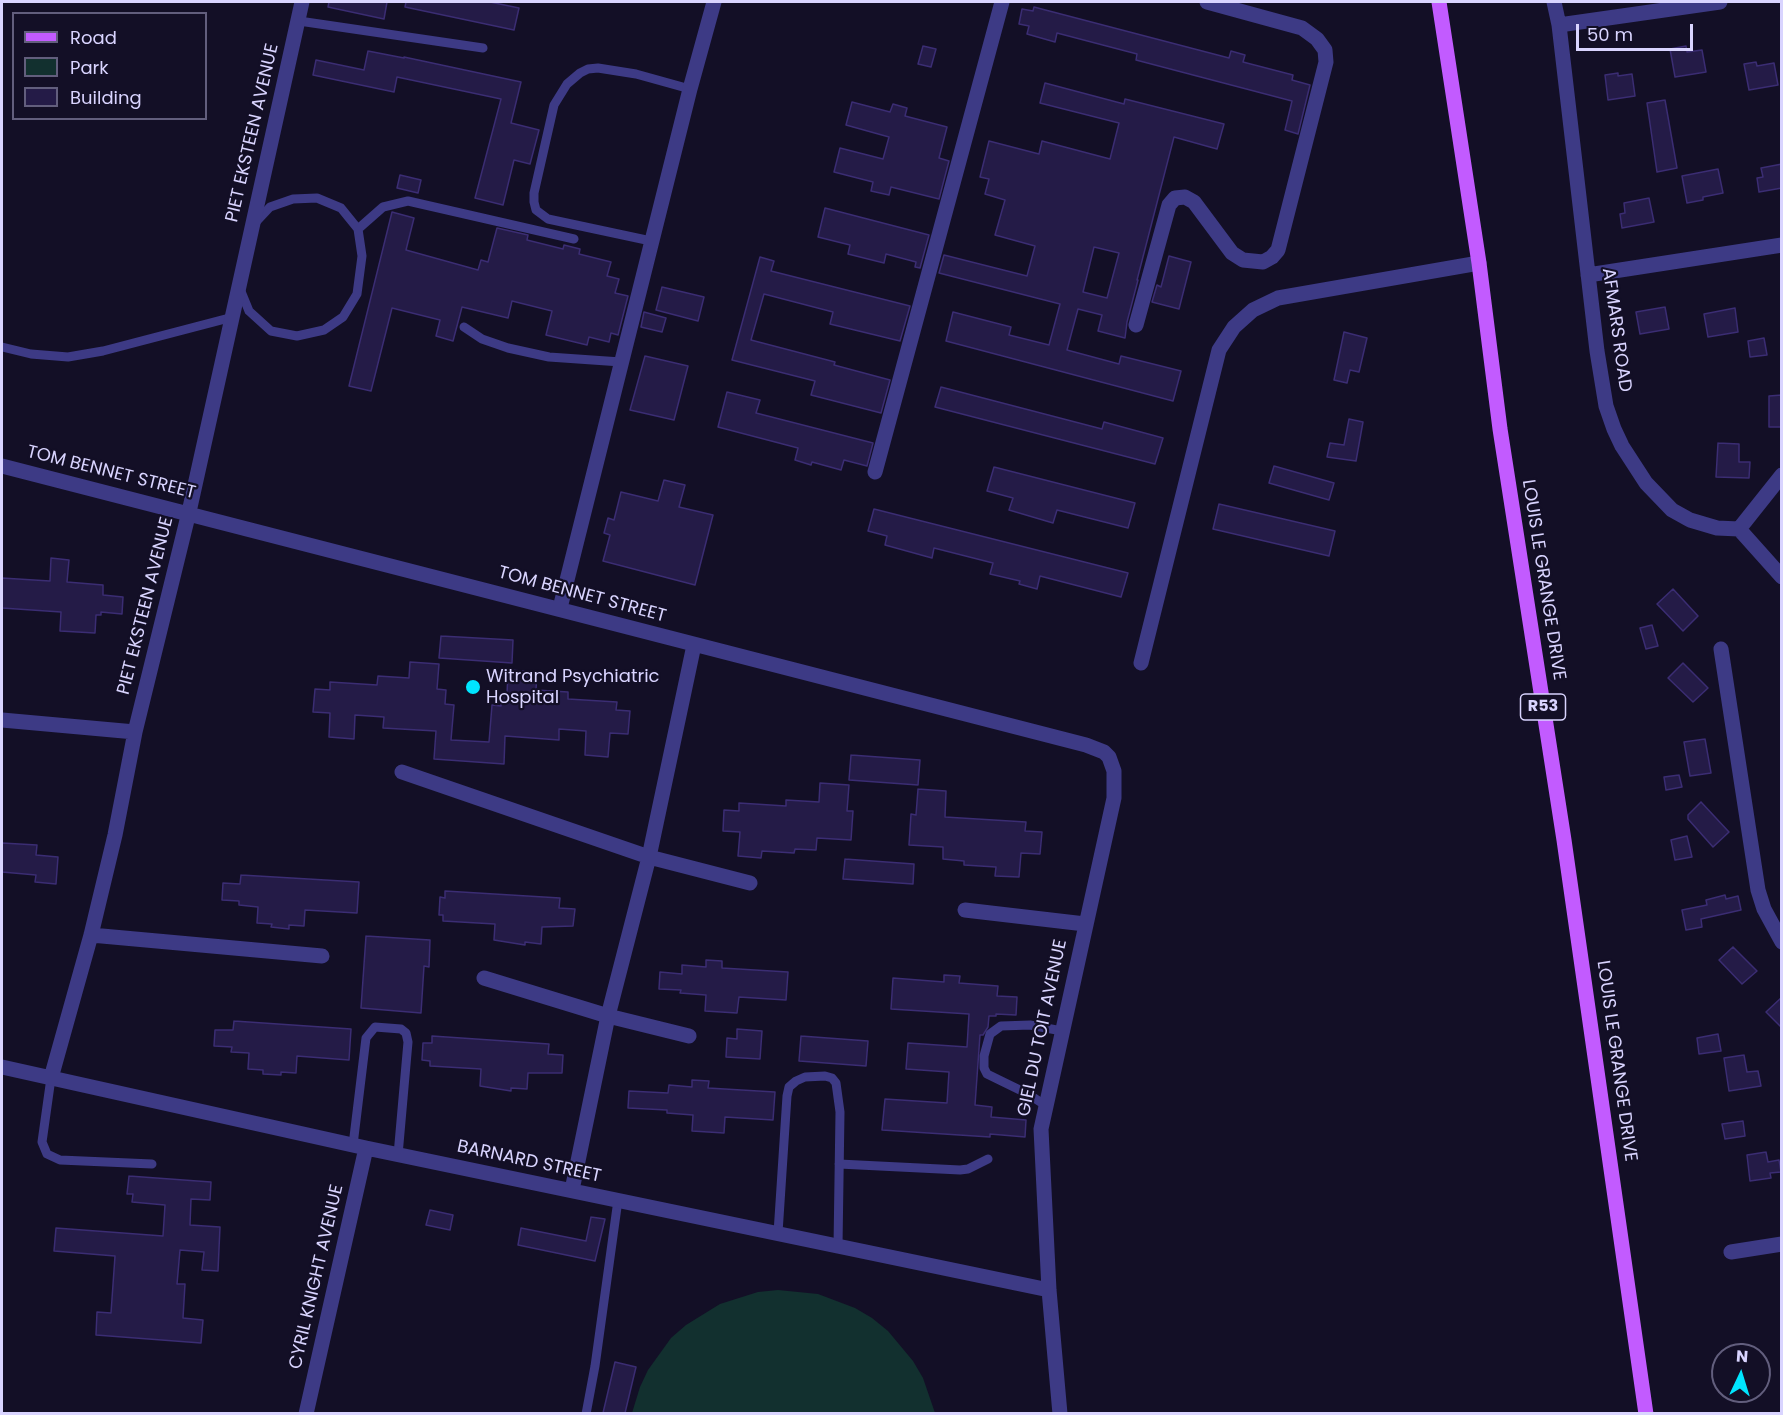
<!DOCTYPE html>
<style>
body{margin:0}
#map{position:relative;width:1783px;height:1415px;overflow:hidden;background:#130f26;font-family:Poppins,sans-serif}
canvas{display:block}
.frame{position:absolute;inset:0;border:3px solid #d9d4ff;pointer-events:none}
.legend{position:absolute;left:12px;top:12px;width:195px;height:108px;box-sizing:border-box;background:#130f26;border:2px solid #625e7d;margin:0;padding:8px 10px;list-style:none;font-size:18px;color:#d9d4ff}
.legend li{display:flex;align-items:center;gap:12px;height:30px}
.legend b{width:30px;border:2px solid #625e7d}
.north{position:absolute;left:1711px;top:1343px;width:60px;height:60px;box-sizing:border-box;background:#130f26;border:2px solid #625e7d;border-radius:50%;rotate:4deg;font-size:16px;font-weight:700;line-height:24px;text-align:center;color:#d9d4ff}
.north::after{content:'';display:block;margin:auto;width:21px;height:27px;background:#00e5ff;clip-path:polygon(50% 0,100% 100%,50% 72%,0 100%)}
.scale{position:absolute;left:1576px;top:24px;width:117px;height:27px;box-sizing:border-box;border:3px solid #d9d4ff;border-top:0;padding-left:8px;font-size:18px;line-height:21px;white-space:nowrap;color:#d9d4ff;-webkit-text-stroke:4px #130f26;paint-order:stroke}
</style>
<div id="map">
<canvas width="1783" height="1415"></canvas>
<div class="frame"></div>
<ul class="legend">
<li><b style="height:8px;background:#c25bff"></b>Road</li>
<li><b style="height:16px;background:#12302f"></b>Park</li>
<li><b style="height:16px;background:#241b47"></b>Building</li>
</ul>
<div class="north">N</div>
<div class="scale">50 m</div>
</div>
<script>
const context = document.querySelector('canvas').getContext('2d');
context.lineJoin = 'round';
function fillPath(path, color) {
  context.fillStyle = color;
  context.fill(path, 'evenodd');
}
function poly(rows) {
  const path = new Path2D();
  for (const r of rows) {
    path.moveTo(r[0], r[1]);
    for (let i = 2; i < r.length; i += 2) path.lineTo(r[i], r[i + 1]);
  }
  return path;
}
function strokePath(path, color, width, dash) {
  context.strokeStyle = color;
  context.lineWidth = width;
  context.lineCap = dash ? 'butt' : 'round';
  context.setLineDash(dash || []);
  context.stroke(path);
}
function drawText(font, color, halo, rows, align = 'center') {
  context.font = font + ' Poppins,sans-serif';
  context.lineWidth = 4.5;
  context.setLineDash([]);
  context.textBaseline = 'middle';
  context.strokeStyle = halo;
  context.fillStyle = color;
  for (const [text, x, y, turn = 0] of rows) {
    context.save();
    context.translate(x, y);
    context.rotate((+turn || 0) * Math.PI / 180);
    context.textAlign = isNaN(turn) ? turn : align;
    if (halo) context.strokeText(text, 0, 0);
    context.fillText(text, 0, 0);
    context.restore();
  }
}
fillPath(poly([
 [778,1290,818,1294,855,1308,872,1318,888,1331,913,1361,923,1378,935,1413,632,1413,640,1387,648,1370,671,1338,686,1325,720,1304,758,1292]
]), '#12302f');
const building = poly([
 [329,2,387,2,384,19,328,7,329,2],
 [406,2,490,2,519,8,514,30,405,7,406,2],
 [1034,7,1229,58,1231,51,1245,55,1243,62,1293,75,1292,80,1310,85,1298,134,1285,130,1292,101,1136,60,1137,54,1057,33,1055,42,1027,34,1029,26,1019,24,1022,9,1033,11,1034,7],
 [923,46,936,49,931,67,918,64,923,46],
 [1686,46,1687,52,1702,50,1706,72,1675,77,1670,49,1686,46],
 [368,51,404,58,404,57,521,82,511,123,539,130,530,164,514,160,503,205,475,198,501,99,397,77,394,92,313,75,316,60,364,70,368,51],
 [1756,62,1757,66,1774,63,1778,85,1749,90,1744,64,1756,62],
 [1618,73,1618,76,1632,74,1635,96,1608,100,1605,75,1618,73],
 [1045,83,1124,104,1125,99,1224,124,1217,149,1174,137,1137,280,1138,280,1127,322,1125,338,1098,331,1102,315,1078,309,1067,350,1119,364,1121,356,1181,371,1173,401,946,341,953,312,1011,327,1009,335,1049,345,1060,304,939,273,944,255,1027,276,1035,246,995,235,1005,200,985,194,989,179,980,177,989,141,1039,154,1042,141,1110,159,1119,123,1040,103,1045,83],
 [1094,247,1119,253,1107,298,1083,292,1094,247],
 [1665,100,1677,168,1657,172,1647,103,1665,100],
 [852,102,890,112,893,104,907,108,905,116,947,127,939,158,949,161,939,199,891,187,889,195,871,191,873,182,834,172,840,148,883,159,889,137,846,125,852,102],
 [1782,164,1782,188,1759,192,1757,178,1763,177,1761,168,1782,164],
 [1718,169,1723,193,1703,197,1703,200,1687,203,1682,176,1718,169],
 [400,175,421,180,418,193,397,188,400,175],
 [1649,198,1654,222,1622,228,1620,214,1625,213,1624,203,1649,198],
 [825,208,929,235,920,268,915,267,916,262,886,254,884,263,848,254,850,245,818,237,825,208],
 [392,212,414,218,406,250,478,270,481,260,488,262,497,228,528,235,527,240,563,249,564,245,580,249,579,254,611,262,607,276,619,279,615,293,628,296,618,335,611,333,609,342,589,337,587,345,546,335,552,311,512,301,508,318,462,307,453,341,436,336,440,320,392,308,371,391,349,386,392,212],
 [1169,256,1191,262,1179,309,1152,302,1157,285,1161,287,1169,256],
 [760,257,774,261,771,271,910,306,900,341,830,324,833,312,764,294,751,340,835,362,834,365,890,380,881,413,811,395,815,381,732,360,760,257],
 [662,287,704,297,698,321,656,310,662,287],
 [1665,307,1669,329,1640,334,1636,312,1665,307],
 [1735,308,1738,332,1708,337,1704,314,1735,308],
 [644,312,666,318,662,332,641,327,644,312],
 [1344,332,1367,338,1359,372,1350,370,1347,383,1334,380,1344,332],
 [1764,338,1767,355,1750,357,1748,341,1764,338],
 [645,356,688,366,674,420,630,410,645,356],
 [941,387,1102,429,1104,422,1163,438,1155,464,935,407,941,387],
 [727,392,760,400,756,413,873,443,867,466,844,460,841,470,812,462,811,465,795,460,798,448,718,427,727,392],
 [1782,395,1782,427,1769,427,1769,396,1782,395],
 [1349,419,1363,422,1356,461,1327,457,1330,443,1344,445,1349,419],
 [1718,443,1739,444,1739,462,1750,462,1749,478,1716,477,1718,443],
 [1274,466,1334,483,1329,500,1269,483,1274,466],
 [994,467,1135,503,1128,528,1057,510,1053,523,1009,510,1013,498,987,491,994,467],
 [664,480,685,485,679,507,713,515,695,585,603,561,610,535,604,533,608,518,614,520,621,492,658,501,664,480],
 [1219,504,1335,531,1329,556,1213,529,1219,504],
 [874,509,1128,573,1121,597,1040,576,1037,589,1019,584,1020,581,990,574,993,563,934,548,932,558,885,545,887,536,868,531,874,509],
 [51,558,69,560,67,582,103,585,103,595,123,597,122,614,101,612,101,615,96,615,95,633,60,631,61,612,2,608,2,578,50,581,51,558],
 [1673,589,1698,616,1683,631,1657,604,1673,589],
 [1652,625,1658,646,1646,649,1640,628,1652,625],
 [441,636,513,640,512,663,439,658,441,636],
 [410,662,439,664,437,689,446,690,445,704,454,705,451,740,489,742,492,705,501,706,502,695,507,695,508,670,537,672,536,690,568,692,568,699,617,702,616,710,630,711,628,734,610,733,608,757,585,755,586,731,559,729,559,740,505,736,504,764,434,759,436,731,383,728,384,717,355,715,354,739,329,737,330,713,313,712,315,689,330,690,330,682,377,685,378,676,409,678,410,662],
 [1683,663,1708,688,1693,702,1668,678,1683,663],
 [1705,739,1711,773,1690,776,1684,742,1705,739],
 [851,755,920,760,918,785,849,780,851,755],
 [1679,775,1682,787,1666,790,1664,777,1679,775],
 [820,783,849,785,847,811,853,811,851,840,817,838,816,850,795,849,794,853,762,851,761,858,738,856,740,832,723,831,724,810,739,811,739,803,786,806,786,800,819,802,820,783],
 [918,789,946,791,945,817,1026,822,1025,831,1042,832,1040,854,1021,853,1019,877,995,876,996,867,964,865,964,861,943,859,943,847,909,845,911,814,916,815,918,789],
 [1701,802,1729,832,1713,847,1688,819,1688,815,1701,802],
 [1687,836,1692,857,1675,860,1671,840,1687,836],
 [2,843,37,845,36,855,58,857,56,884,35,882,36,875,2,872,2,843],
 [845,859,914,864,913,884,843,879,845,859],
 [241,875,359,882,357,913,305,910,304,926,289,925,289,929,271,927,272,924,257,923,258,907,239,905,239,901,222,900,223,883,240,884,241,875],
 [445,891,560,898,559,908,575,909,573,926,542,927,541,944,525,942,525,945,494,940,495,924,443,921,443,915,439,915,440,897,445,898,445,891],
 [1725,895,1726,899,1738,896,1741,910,1701,919,1702,927,1686,930,1682,910,1707,905,1706,900,1725,895],
 [366,936,430,940,429,967,424,966,421,1013,361,1008,366,936],
 [1733,947,1757,971,1742,984,1719,960,1733,947],
 [706,960,722,961,722,968,788,972,786,1000,739,997,737,1013,705,1011,706,995,680,993,681,990,659,989,660,972,682,974,682,965,706,967,706,960],
 [944,975,960,976,959,983,998,986,997,996,1017,997,1016,1015,996,1014,996,1016,989,1016,988,1027,983,1035,980,1035,975,1105,992,1107,991,1117,1026,1120,1025,1137,990,1134,990,1137,882,1130,885,1099,947,1103,949,1072,906,1069,908,1043,967,1047,969,1014,891,1009,893,978,944,982,944,975],
 [1782,997,1782,1028,1766,1012,1782,997],
 [234,1021,351,1029,349,1060,297,1056,296,1073,281,1072,281,1075,263,1074,263,1070,248,1069,249,1053,231,1052,232,1047,214,1046,215,1030,233,1030,234,1021],
 [737,1029,762,1031,760,1059,726,1057,727,1038,737,1039,737,1029],
 [1718,1034,1721,1051,1699,1054,1697,1038,1718,1034],
 [432,1036,549,1044,548,1054,563,1055,562,1073,528,1073,527,1089,511,1088,511,1091,480,1086,481,1069,430,1066,430,1061,422,1060,423,1043,432,1043,432,1036],
 [801,1036,868,1041,866,1066,799,1061,801,1036],
 [1744,1055,1747,1072,1758,1071,1761,1086,1729,1091,1724,1058,1744,1055],
 [692,1080,709,1081,708,1088,775,1092,773,1120,725,1117,724,1133,692,1131,693,1115,667,1113,667,1110,628,1108,629,1091,668,1093,669,1085,692,1087,692,1080],
 [1743,1121,1745,1136,1725,1139,1722,1124,1743,1121],
 [1766,1152,1768,1162,1779,1160,1781,1172,1770,1173,1771,1178,1750,1181,1747,1155,1766,1152],
 [129,1176,211,1182,210,1200,191,1199,190,1225,220,1227,218,1271,202,1270,204,1252,180,1250,177,1284,185,1284,183,1318,203,1320,201,1343,96,1335,97,1312,111,1313,115,1256,54,1251,56,1228,163,1236,165,1205,132,1202,133,1194,127,1194,129,1176],
 [430,1210,453,1215,450,1230,426,1225,430,1210],
 [591,1217,605,1219,595,1261,518,1245,521,1228,586,1241,591,1217],
 [615,1362,636,1367,625,1413,603,1413,615,1362]
]);
fillPath(building, '#241b47');
strokePath(building, '#3b2d73', 1.5);
strokePath(poly([
 [299,21,483,48],
 [358,229,383,207,408,201,574,239],
 [651,241,548,219,536,210,534,202,534,193,554,105,567,84,580,73,588,69,598,68,636,74,690,89],
 [240,289,249,311,271,331,297,336,324,330,343,317,357,294,362,256,358,229,341,208,317,198,293,199,270,207,255,223],
 [464,327,482,339,508,348,549,357,621,362],
 [2,347,31,354,68,357,103,351,233,317],
 [51,1078,42,1142,47,1154,60,1160,152,1164],
 [1045,1105,1028,1094,987,1074,984,1068,984,1056,990,1034,1001,1026,1030,1025,1062,1031],
 [353,1145,366,1038,375,1027,401,1029,406,1033,408,1042,398,1155],
 [839,1164,960,1170,968,1169,988,1159],
 [778,1233,787,1096,789,1087,796,1081,805,1077,825,1076,832,1078,836,1083,840,1112,838,1246],
 [586,1414,595,1366,618,1200]
]), '#3d3a85', 9);
strokePath(poly([
 [1554,2,1559,25,1597,351,1606,406,1614,429,1622,446,1646,483,1672,510,1690,520,1717,528,1739,529,1782,577],
 [1559,25,1720,2],
 [1588,275,1782,245],
 [1136,325,1169,205,1175,198,1185,197,1194,202,1232,253,1243,260,1263,262,1272,257,1278,250,1326,62,1325,50,1317,39,1302,28,1207,2],
 [2,466,1086,745,1104,752,1109,757,1114,771,1114,798,1041,1129,1049,1290,1060,1414],
 [875,472,1002,2],
 [1739,529,1782,475],
 [560,608,690,89,714,2],
 [1721,649,1758,890,1764,909,1782,942],
 [1141,663,1219,350,1234,327,1253,310,1278,298,1479,263],
 [2,720,135,732],
 [402,772,649,857,750,883],
 [965,910,1085,924],
 [91,935,322,956],
 [484,978,608,1016,689,1036],
 [2,1067,366,1148,1049,1290],
 [51,1078,91,935,115,835,135,732,189,512,302,2],
 [572,1190,608,1016,649,857,694,645],
 [1731,1252,1782,1244],
 [306,1414,366,1148]
]), '#3d3a85', 15);
strokePath(poly([
 [1439,2,1479,263,1500,429,1564,840,1646,1414]
]), '#c25bff', 15);
for (const [x, y, r, color] of [
 [473,687,8,"#00e5ff"]
]) {
  const dot = new Path2D();
  dot.arc(x, y, r, 0, 2 * Math.PI);
  context.fillStyle = color;
  context.fill(dot);
  strokePath(dot, '#130f26', 2);
}
for (const [x, y, w] of [
 [1543,707,45]
]) {
  const box = new Path2D();
  box.roundRect(x - w / 2, y - 13, w, 26, 4.5);
  context.fillStyle = '#130f26';
  context.fill(box);
  strokePath(box, '#d9d4ff', 1.5);
}
drawText('bold 16px', '#d9d4ff', null, [
 ["R53",1543,707]
]);
drawText('18px', '#d9d4ff', '#130f26', [
 ["PIET EKSTEEN AVENUE",253,133,-77],
 ["AFMARS ROAD",1616,330,82],
 ["TOM BENNET STREET",111,473,14],
 ["LOUIS LE GRANGE DRIVE",1543,580,81],
 ["TOM BENNET STREET",582,595,15],
 ["PIET EKSTEEN AVENUE",146,606,-76],
 ["GIEL DU TOIT AVENUE",1043,1028,-78],
 ["LOUIS LE GRANGE DRIVE",1616,1061,82],
 ["BARNARD STREET",529,1162,12],
 ["CYRIL KNIGHT AVENUE",317,1277,-77]
]);
drawText('18px', '#d9d4ff', '#130f26', [
 ["Witrand Psychiatric",486,677],
 ["Hospital",486,698]
], 'left');
</script>
